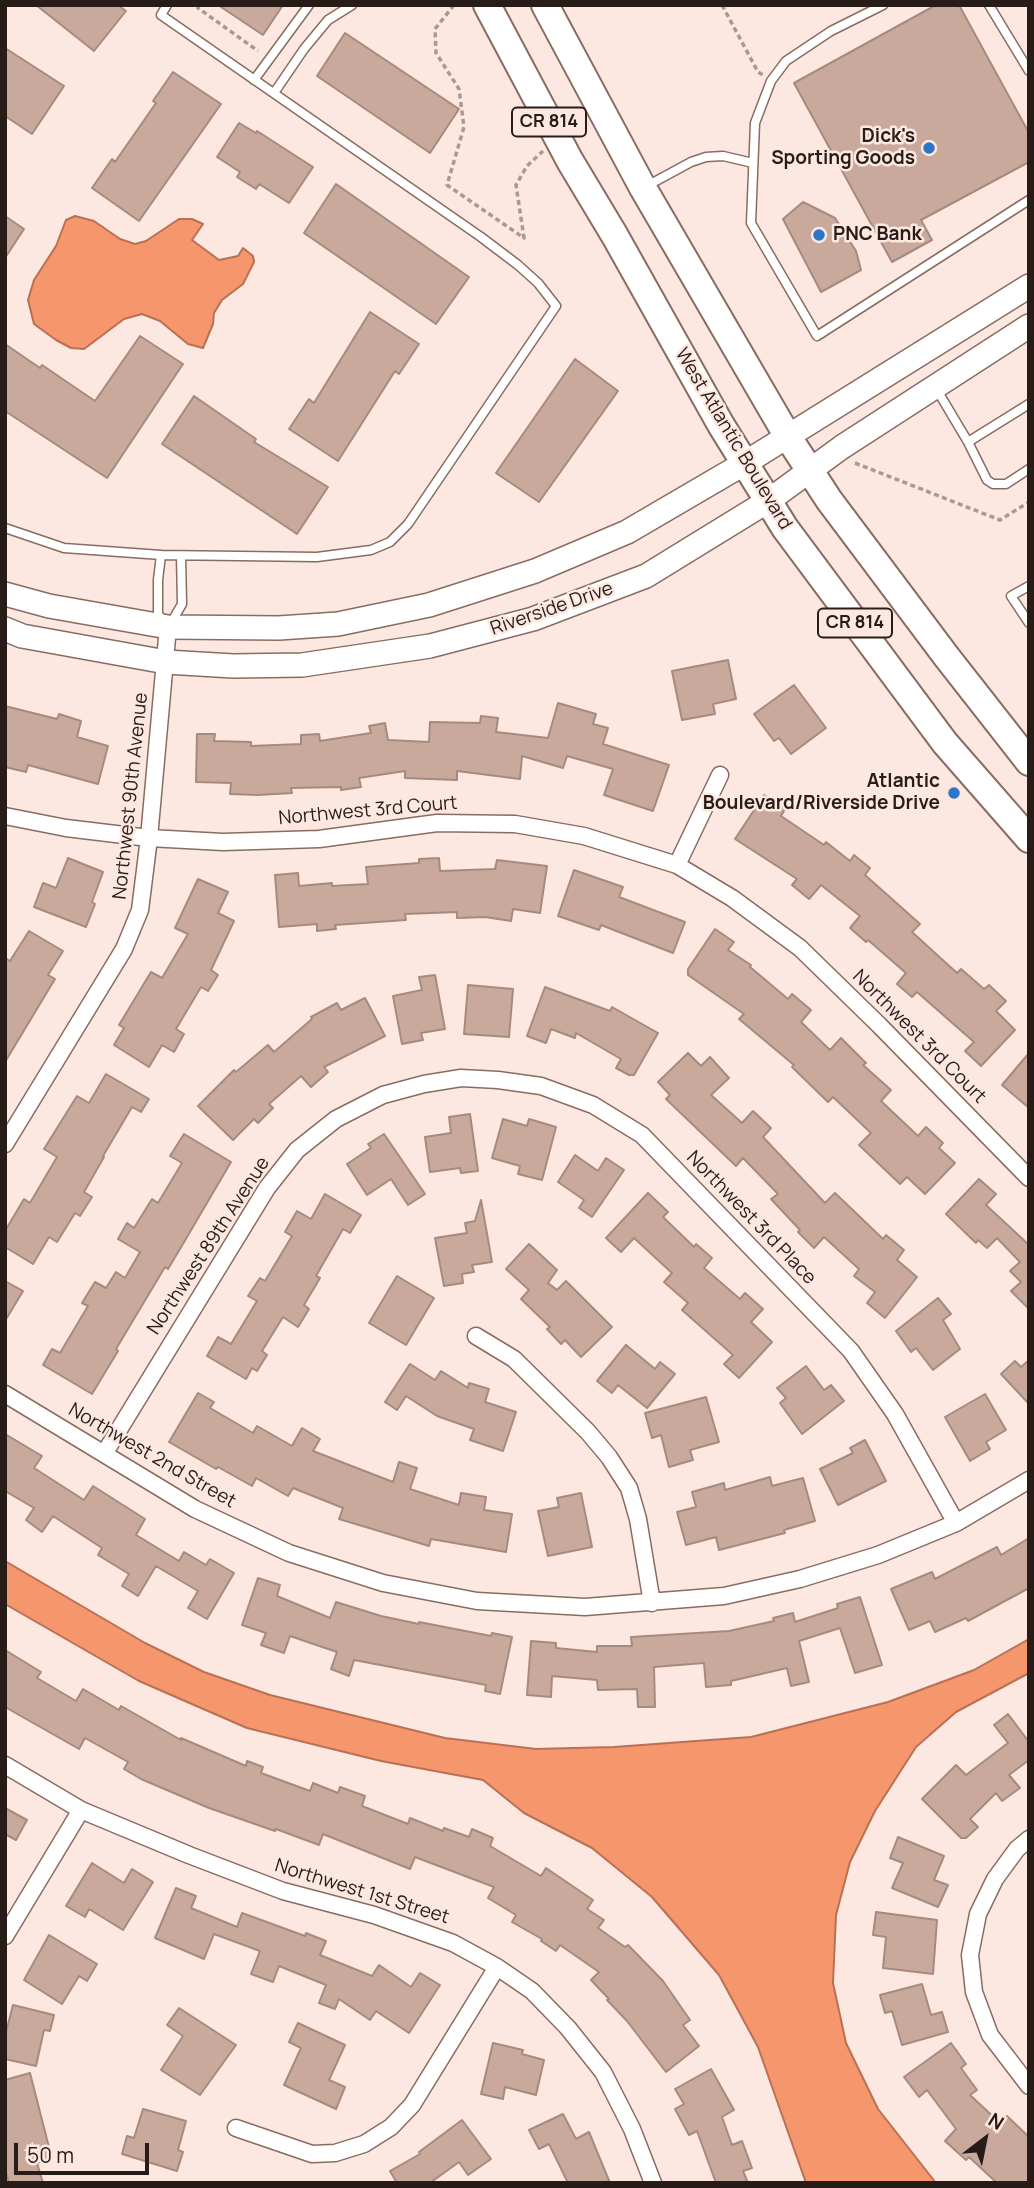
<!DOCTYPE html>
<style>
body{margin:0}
#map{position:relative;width:1034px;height:2188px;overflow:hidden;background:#fce8e0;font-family:Manrope,sans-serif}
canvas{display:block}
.frame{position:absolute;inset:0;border:7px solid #281c18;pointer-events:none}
.north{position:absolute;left:950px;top:2104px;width:70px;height:70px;-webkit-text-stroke:5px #fce8e0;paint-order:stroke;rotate:32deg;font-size:19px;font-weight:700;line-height:28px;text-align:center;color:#281c18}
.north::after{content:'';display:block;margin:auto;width:24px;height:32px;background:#281c18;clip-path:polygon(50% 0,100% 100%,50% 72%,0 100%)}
.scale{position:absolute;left:14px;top:2143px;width:135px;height:32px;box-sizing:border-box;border:4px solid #281c18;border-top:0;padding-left:9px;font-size:21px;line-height:24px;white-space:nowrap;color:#281c18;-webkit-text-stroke:5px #fce8e0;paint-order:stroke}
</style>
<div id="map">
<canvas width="1034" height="2188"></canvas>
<div class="frame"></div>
<div class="north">N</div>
<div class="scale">50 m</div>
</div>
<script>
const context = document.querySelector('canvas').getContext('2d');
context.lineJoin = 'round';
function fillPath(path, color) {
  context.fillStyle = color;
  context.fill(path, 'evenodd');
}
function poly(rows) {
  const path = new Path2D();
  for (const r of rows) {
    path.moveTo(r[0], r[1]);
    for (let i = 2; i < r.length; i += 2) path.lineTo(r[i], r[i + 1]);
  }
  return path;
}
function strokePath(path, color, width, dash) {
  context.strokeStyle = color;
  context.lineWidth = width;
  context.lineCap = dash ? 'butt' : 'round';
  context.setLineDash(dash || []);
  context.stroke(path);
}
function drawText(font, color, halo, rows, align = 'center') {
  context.font = font + ' Manrope,sans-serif';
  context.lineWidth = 5;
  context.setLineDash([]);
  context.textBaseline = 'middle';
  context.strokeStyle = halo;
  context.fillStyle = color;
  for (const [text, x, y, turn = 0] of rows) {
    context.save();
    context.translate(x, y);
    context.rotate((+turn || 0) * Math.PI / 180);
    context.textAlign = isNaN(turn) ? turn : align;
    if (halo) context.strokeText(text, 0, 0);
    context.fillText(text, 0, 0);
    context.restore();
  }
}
const water = poly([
 [75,216,94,221,120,239,135,244,146,241,179,219,192,219,203,224,192,240,219,260,238,256,243,248,253,256,254,262,243,284,222,300,214,313,213,324,203,348,188,344,160,321,142,314,124,319,84,349,71,348,56,340,34,324,28,300,34,280,56,246,66,220,75,216],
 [5,1561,145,1643,204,1672,270,1695,445,1738,536,1749,614,1747,751,1737,888,1702,974,1670,1029,1639,1029,1673,956,1712,916,1747,875,1811,850,1862,836,1915,833,1983,846,2043,878,2109,936,2183,806,2183,758,2047,719,1975,652,1897,592,1848,524,1813,483,1780,381,1761,247,1728,139,1681,5,1604,5,1561]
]);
fillPath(water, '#f5966d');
strokePath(water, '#b87154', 2);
const building = poly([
 [36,5,118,5,126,11,94,51,36,5],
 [218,5,283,5,263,35,218,5],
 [936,5,959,5,1029,133,1029,162,921,220,932,240,892,262,794,83,936,5],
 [345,33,459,109,430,153,317,76,345,33],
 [5,48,64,86,32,134,5,116,5,48],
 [173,72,221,104,139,221,92,188,112,159,115,162,156,103,153,101,173,72],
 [239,123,256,133,257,131,313,167,289,203,259,184,256,189,237,177,240,172,217,157,239,123],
 [336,184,469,277,436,324,304,233,336,184],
 [803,202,835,218,856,251,861,270,821,292,783,219,803,202],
 [5,216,24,229,5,258,5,216],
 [370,312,419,344,399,374,395,371,338,461,289,429,309,399,314,403,370,312],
 [140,336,183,364,107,478,5,411,5,344,40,368,42,365,95,401,140,336],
 [575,359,618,391,539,502,496,473,575,359],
 [194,396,256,439,254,442,328,487,297,534,162,444,194,396],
 [728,660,736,699,713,704,715,714,682,720,672,671,728,660],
 [794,685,826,728,791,754,779,738,774,741,754,714,794,685],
 [558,703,596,714,593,724,608,728,603,744,669,765,653,811,604,795,613,769,567,756,563,768,522,756,520,779,457,771,457,780,405,778,405,771,359,778,361,787,341,790,341,787,291,788,292,793,258,795,230,794,231,783,196,782,197,734,215,734,214,741,251,742,251,746,301,744,301,735,319,734,320,741,371,733,369,726,385,723,388,740,429,742,430,722,480,723,481,716,498,718,496,732,548,738,558,703],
 [5,706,57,719,59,714,81,721,77,737,108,746,98,784,28,765,26,772,5,767,5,706],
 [764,795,785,809,781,816,824,845,826,842,850,861,854,855,870,868,865,875,920,924,912,932,957,973,961,969,984,989,989,985,1006,1001,996,1011,1015,1030,981,1066,965,1051,974,1042,917,992,912,997,897,984,906,973,868,940,866,942,850,928,860,916,821,885,809,899,792,885,797,879,735,839,764,795],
 [68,858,103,872,92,902,95,904,86,927,34,907,43,883,56,888,68,858],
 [439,858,440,871,495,869,497,860,547,866,540,913,513,909,511,921,485,917,457,918,457,912,405,914,406,920,335,925,336,929,317,931,317,924,279,927,275,875,298,873,299,886,332,883,332,886,368,884,366,867,419,863,419,859,439,858],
 [574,870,623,887,619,897,685,922,673,953,601,925,599,930,558,916,574,870],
 [198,879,228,892,218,913,234,921,211,970,218,975,208,991,201,987,176,1029,184,1034,174,1052,162,1045,149,1067,114,1045,124,1028,119,1025,151,972,162,978,188,934,175,928,198,879],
 [715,929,734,942,728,950,751,965,750,967,788,999,792,994,811,1010,801,1022,830,1050,841,1038,866,1063,863,1065,891,1090,881,1101,918,1136,926,1127,943,1143,939,1148,955,1163,925,1194,907,1177,900,1184,859,1145,871,1133,833,1097,828,1102,792,1067,794,1065,739,1019,744,1014,688,975,688,969,715,929],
 [29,931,63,951,48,975,55,979,5,1062,5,958,10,961,29,931],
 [435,975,445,1029,421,1033,423,1040,402,1044,393,996,422,990,419,977,435,975],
 [468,985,513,989,509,1037,464,1034,468,985],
 [545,987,610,1011,612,1007,658,1033,634,1075,629,1075,616,1068,621,1059,576,1033,575,1038,551,1029,546,1043,527,1036,545,987],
 [365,998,385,1036,324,1067,328,1072,311,1087,301,1076,269,1104,273,1108,258,1123,254,1119,233,1140,198,1106,234,1070,236,1072,268,1045,274,1052,312,1019,311,1017,337,1003,341,1010,365,998],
 [688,1053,701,1066,710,1057,729,1078,711,1095,742,1123,753,1111,771,1128,763,1137,825,1203,835,1193,883,1239,886,1235,904,1250,897,1260,917,1277,885,1318,867,1303,875,1292,854,1276,859,1269,824,1237,814,1248,798,1232,800,1230,771,1199,778,1194,743,1158,736,1166,666,1099,670,1095,658,1082,688,1053],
 [1029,1053,1029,1108,1002,1085,1029,1053],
 [106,1074,149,1099,141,1112,132,1107,103,1156,104,1157,84,1192,92,1197,80,1216,75,1213,57,1242,49,1237,33,1264,5,1247,5,1231,24,1199,30,1203,57,1157,44,1149,77,1096,89,1103,106,1074],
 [470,1114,478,1171,461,1173,460,1168,430,1172,425,1137,451,1133,449,1117,470,1114],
 [503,1119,527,1126,529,1119,556,1127,542,1180,518,1174,520,1166,492,1158,503,1119],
 [184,1134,231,1162,180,1249,168,1269,165,1267,116,1349,118,1351,92,1394,43,1365,52,1349,60,1353,88,1306,82,1303,95,1282,106,1288,116,1272,125,1278,140,1252,118,1239,127,1223,134,1228,152,1199,158,1203,182,1163,170,1156,184,1134],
 [384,1134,425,1194,408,1205,391,1179,367,1195,347,1164,371,1148,368,1144,384,1134],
 [575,1155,598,1171,606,1158,624,1170,592,1217,579,1208,584,1200,558,1182,575,1155],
 [979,1179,996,1194,986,1205,1029,1245,1029,1309,1011,1291,1021,1282,1010,1271,1020,1262,997,1238,987,1248,978,1240,976,1243,946,1214,979,1179],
 [648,1193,668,1212,663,1217,694,1247,696,1244,712,1258,704,1268,740,1299,745,1293,763,1309,751,1322,772,1342,739,1378,724,1364,733,1355,682,1310,688,1303,664,1282,672,1273,634,1238,621,1252,606,1238,648,1193],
 [325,1194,361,1215,350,1233,343,1229,316,1276,320,1278,304,1305,309,1309,298,1327,283,1317,262,1351,267,1355,257,1371,252,1368,246,1379,207,1356,218,1337,231,1344,257,1301,248,1296,260,1278,265,1281,292,1236,285,1232,297,1211,311,1219,325,1194],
 [481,1200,492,1262,472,1265,474,1272,462,1274,463,1283,444,1286,435,1238,467,1233,465,1223,475,1221,481,1200],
 [529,1244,557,1270,548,1283,557,1290,566,1281,612,1327,581,1357,565,1340,561,1344,547,1329,550,1327,521,1299,529,1290,506,1269,529,1244],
 [397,1276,434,1298,406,1345,369,1323,397,1276],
 [5,1281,23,1291,5,1321,5,1281],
 [938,1298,951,1314,943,1320,960,1349,933,1370,916,1348,911,1352,896,1331,938,1298],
 [626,1345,655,1369,660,1362,675,1374,647,1408,618,1385,612,1393,597,1381,626,1345],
 [1029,1360,1029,1404,1001,1374,1015,1361,1021,1367,1029,1360],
 [410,1364,435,1380,441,1371,468,1388,469,1383,489,1389,485,1402,516,1412,503,1451,470,1440,474,1429,437,1416,406,1396,397,1410,385,1402,410,1364],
 [806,1366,824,1390,831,1385,844,1401,802,1434,780,1403,786,1398,777,1388,806,1366],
 [198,1393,214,1402,210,1408,253,1433,257,1426,292,1446,302,1428,320,1439,313,1451,393,1482,399,1462,417,1468,410,1489,459,1505,461,1493,486,1497,484,1510,512,1514,506,1552,431,1539,429,1546,339,1519,343,1508,293,1488,288,1496,256,1478,252,1486,218,1467,216,1469,169,1442,198,1393],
 [985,1394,1006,1430,986,1442,990,1449,970,1461,945,1417,985,1394],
 [706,1397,719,1442,690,1450,693,1460,669,1467,661,1435,652,1438,645,1413,706,1397],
 [5,1434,42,1456,34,1468,84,1500,93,1486,145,1519,136,1535,179,1561,184,1552,206,1565,210,1559,234,1573,207,1619,188,1608,198,1591,156,1566,138,1596,122,1586,129,1574,98,1555,102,1548,53,1516,42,1532,26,1520,34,1508,5,1491,5,1434],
 [865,1440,886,1481,838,1505,820,1469,853,1453,850,1448,865,1440],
 [770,1477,772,1486,803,1478,815,1521,784,1530,785,1533,719,1550,716,1537,686,1545,677,1512,696,1507,692,1492,724,1483,725,1490,770,1477],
 [581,1493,592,1547,548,1556,538,1511,559,1507,557,1498,581,1493],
 [1029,1538,1029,1588,968,1621,966,1618,935,1632,930,1621,909,1630,891,1589,932,1572,935,1579,997,1547,1001,1555,1029,1538],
 [258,1578,280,1585,277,1596,330,1618,336,1602,381,1616,419,1624,419,1622,491,1636,492,1633,512,1637,500,1694,485,1691,486,1685,354,1660,349,1676,331,1669,337,1652,290,1636,284,1653,261,1645,266,1633,242,1625,258,1578],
 [860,1597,882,1665,855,1673,840,1628,799,1641,809,1682,791,1686,787,1668,731,1681,731,1685,706,1687,704,1663,654,1667,655,1707,638,1707,637,1689,598,1690,597,1680,552,1676,551,1697,527,1695,531,1641,556,1643,556,1648,597,1652,597,1646,632,1646,631,1637,729,1631,774,1621,773,1618,793,1613,795,1622,838,1608,837,1604,860,1597],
 [5,1650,41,1672,37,1678,76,1701,83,1689,119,1710,121,1706,181,1740,181,1738,246,1766,247,1761,263,1767,261,1773,310,1791,313,1783,338,1793,340,1787,365,1796,362,1806,408,1824,410,1818,443,1831,444,1828,469,1837,472,1829,493,1838,490,1846,541,1876,546,1868,593,1900,587,1909,604,1920,598,1928,625,1947,628,1945,663,1981,690,2020,683,2025,699,2046,666,2072,627,2021,607,2000,609,1999,591,1980,599,1972,560,1945,556,1951,541,1941,542,1939,512,1922,516,1915,488,1898,494,1887,415,1857,410,1869,323,1834,319,1845,276,1829,275,1831,209,1808,141,1779,124,1769,128,1762,85,1738,79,1749,5,1707,5,1650],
 [1008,1714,1029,1742,1029,1760,1009,1775,1020,1788,1002,1801,996,1793,970,1819,978,1827,966,1838,961,1838,922,1799,956,1765,966,1775,1008,1743,994,1725,1008,1714],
 [5,1808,27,1820,16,1840,5,1834,5,1808],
 [898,1837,944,1856,934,1880,948,1885,938,1907,892,1888,903,1863,890,1858,898,1837],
 [92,1863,124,1883,132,1869,153,1882,123,1930,89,1909,85,1917,66,1906,92,1863],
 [176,1888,196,1896,191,1908,237,1927,242,1913,305,1936,306,1933,326,1941,320,1955,372,1976,379,1965,411,1987,420,1973,440,1985,409,2033,376,2011,370,2020,339,1999,335,2009,319,2003,326,1985,279,1966,273,1982,251,1974,260,1951,214,1934,204,1959,155,1938,176,1888],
 [876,1912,937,1920,933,1974,883,1968,886,1937,873,1935,876,1912],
 [49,1935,97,1964,87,1981,79,1976,62,2004,24,1980,49,1935],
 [922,1984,931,2015,942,2012,948,2032,902,2045,892,2011,885,2013,880,1995,922,1984],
 [13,2005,54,2015,50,2031,44,2030,36,2066,5,2059,5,2036,13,2005],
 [179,2008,236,2045,200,2095,161,2070,183,2036,167,2025,179,2008],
 [298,2023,345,2045,329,2080,345,2087,336,2109,284,2085,301,2048,289,2042,298,2023],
 [493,2043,523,2050,522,2054,544,2060,536,2095,505,2087,503,2099,481,2094,493,2043],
 [951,2043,966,2064,961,2068,977,2090,970,2095,1000,2123,1007,2116,1029,2137,1029,2183,997,2183,969,2157,966,2160,945,2141,956,2129,927,2090,919,2097,904,2077,951,2043],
 [711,2069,734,2110,722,2117,732,2145,742,2141,752,2168,743,2171,748,2183,716,2183,697,2131,689,2135,675,2109,684,2104,675,2089,711,2069],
 [30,2073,52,2159,37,2163,43,2183,9,2183,5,2169,5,2080,30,2073],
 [143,2109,186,2121,178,2150,183,2152,177,2171,122,2154,127,2136,134,2138,143,2109],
 [563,2114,576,2139,589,2132,610,2183,568,2183,549,2144,539,2149,529,2130,563,2114],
 [462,2120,491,2159,468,2175,459,2162,430,2183,397,2183,390,2171,420,2154,419,2152,462,2120]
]);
fillPath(building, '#c9a99c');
strokePath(building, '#a88a7d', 2);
const lane = poly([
 [883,5,831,31,786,61,771,81,755,123,751,223,817,336,1029,200],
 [989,5,1029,71],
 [254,80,309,5],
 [274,93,304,49,328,20,352,5],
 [645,187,691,162,706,157,723,156,753,163],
 [937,390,968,442,987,480,993,484,1006,484,1029,469],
 [968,442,1029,404],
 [5,528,64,548,161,555,317,557,371,550,390,542,408,524,556,306,538,283,518,265,481,237,161,15,167,5],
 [161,555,158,580,158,614,163,621],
 [1029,586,1011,596,1029,623],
 [171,623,182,604,181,556]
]);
const street = poly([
 [5,816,66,828,149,838,223,842,319,839,437,823,515,824,584,836,677,865,732,898,800,948,879,1025,1029,1178],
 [677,865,720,775],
 [5,1144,124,949,140,910,149,838,168,627],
 [476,1336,514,1359,588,1432,609,1457,629,1488,638,1519,652,1603],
 [5,1394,195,1509,289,1553,383,1583,477,1601,585,1607,724,1596,800,1579,878,1555,956,1523,1029,1480],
 [104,1454,267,1188,297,1150,336,1119,383,1095,424,1084,461,1078,498,1080,541,1086,593,1105,642,1135,851,1351,895,1414,956,1523],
 [5,1765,81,1810,189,1855,283,1891,374,1915,453,1943,497,1967,532,1991,568,2028,603,2072,632,2129,653,2183],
 [1029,1839,1017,1849,995,1879,978,1914,970,1955,974,1992,990,2035,1029,2086],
 [5,1936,81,1810],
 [236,2128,312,2154,335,2153,364,2144,391,2127,412,2105,497,1967]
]);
const secondary = poly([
 [5,594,49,606,168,627,279,628,338,624,429,605,535,571,627,532,745,463,1029,286],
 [5,629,22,636,166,662,233,666,302,665,430,646,533,619,646,576,768,501,842,447,1029,326]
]);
const primary = poly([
 [487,5,570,161,615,236,721,425,785,528,945,743,1029,839],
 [545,5,643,188,788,437,829,500,946,656,1029,762]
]);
strokePath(lane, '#896c60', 11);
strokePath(street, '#896c60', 19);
strokePath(secondary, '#896c60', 26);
strokePath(primary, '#896c60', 30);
strokePath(poly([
 [199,5,198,8,258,51],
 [454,5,435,29,436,53,459,89,464,127,447,185,524,238,516,185,527,166,543,151],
 [722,5,758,72,763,75],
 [855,463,1000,520,1029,502]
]), '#aa9992', 3.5, [5, 3.5]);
strokePath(lane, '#fff', 8);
strokePath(street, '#fff', 16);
strokePath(secondary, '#fff', 23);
strokePath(primary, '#fff', 26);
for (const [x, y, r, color] of [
 [929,148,7,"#2d75c6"],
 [819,235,7,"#2d75c6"],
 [954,793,7,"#2d75c6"]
]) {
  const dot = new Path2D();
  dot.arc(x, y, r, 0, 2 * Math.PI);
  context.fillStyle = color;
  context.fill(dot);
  strokePath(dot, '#fce8e0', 2.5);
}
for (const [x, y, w] of [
 [549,122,74],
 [855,623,74]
]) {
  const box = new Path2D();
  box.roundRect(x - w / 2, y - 14.5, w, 29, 5);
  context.fillStyle = '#fce8e0';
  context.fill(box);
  strokePath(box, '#281c18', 2);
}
drawText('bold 18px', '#281c18', null, [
 ["CR 814",549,122],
 ["CR 814",855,623]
]);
drawText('bold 19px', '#281c18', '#fce8e0', [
 ["Dick's",915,137],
 ["Sporting Goods",915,159],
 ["PNC Bank",833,235,"left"],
 ["Atlantic",940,782],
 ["Boulevard/Riverside Drive",940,804]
], 'right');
drawText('19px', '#281c18', '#fce8e0', [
 ["West Atlantic Boulevard",733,439,59],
 ["Riverside Drive",552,609,-19],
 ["Northwest 90th Avenue",131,796,-84],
 ["Northwest 3rd Court",368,811,-5],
 ["Northwest 3rd Court",919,1037,45],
 ["Northwest 3rd Place",751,1218,46],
 ["Northwest 89th Avenue",209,1246,-57],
 ["Northwest 2nd Street",152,1456,30],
 ["Northwest 1st Street",362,1892,17]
]);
</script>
